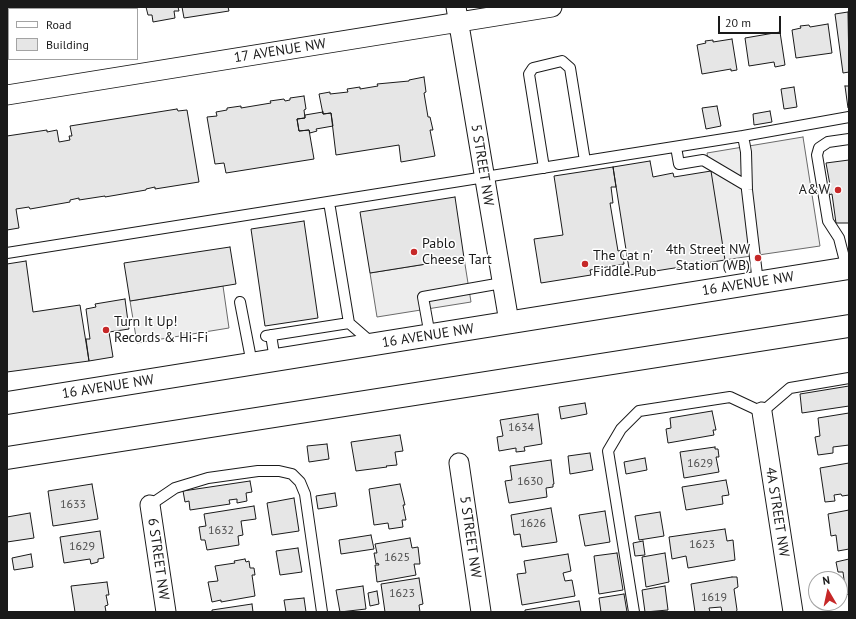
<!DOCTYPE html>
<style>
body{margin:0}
#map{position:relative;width:856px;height:619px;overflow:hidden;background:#fff;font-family:"PT Sans",sans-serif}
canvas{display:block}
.frame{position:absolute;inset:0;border:8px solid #1a1a1a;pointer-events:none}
.legend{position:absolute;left:8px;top:8px;width:130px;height:52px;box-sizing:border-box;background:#fff;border:1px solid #a3a3a3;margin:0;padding:5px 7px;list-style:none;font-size:12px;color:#1a1a1a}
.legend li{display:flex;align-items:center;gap:8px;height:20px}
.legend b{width:20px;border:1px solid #a3a3a3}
.north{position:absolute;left:808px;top:571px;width:40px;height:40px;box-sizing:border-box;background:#fff;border:1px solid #a3a3a3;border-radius:50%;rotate:351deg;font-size:11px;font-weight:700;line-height:16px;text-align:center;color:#1a1a1a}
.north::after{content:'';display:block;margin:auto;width:14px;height:18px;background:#c62828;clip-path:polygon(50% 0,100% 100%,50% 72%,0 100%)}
.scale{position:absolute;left:718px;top:16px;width:63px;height:18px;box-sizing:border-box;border:2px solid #1a1a1a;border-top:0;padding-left:5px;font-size:12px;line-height:14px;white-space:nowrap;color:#1a1a1a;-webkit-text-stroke:3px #fff;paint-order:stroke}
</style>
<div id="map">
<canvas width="856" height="619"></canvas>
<div class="frame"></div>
<ul class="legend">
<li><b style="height:5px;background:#fff"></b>Road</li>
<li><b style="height:11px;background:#e6e6e6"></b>Building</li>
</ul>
<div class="north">N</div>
<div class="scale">20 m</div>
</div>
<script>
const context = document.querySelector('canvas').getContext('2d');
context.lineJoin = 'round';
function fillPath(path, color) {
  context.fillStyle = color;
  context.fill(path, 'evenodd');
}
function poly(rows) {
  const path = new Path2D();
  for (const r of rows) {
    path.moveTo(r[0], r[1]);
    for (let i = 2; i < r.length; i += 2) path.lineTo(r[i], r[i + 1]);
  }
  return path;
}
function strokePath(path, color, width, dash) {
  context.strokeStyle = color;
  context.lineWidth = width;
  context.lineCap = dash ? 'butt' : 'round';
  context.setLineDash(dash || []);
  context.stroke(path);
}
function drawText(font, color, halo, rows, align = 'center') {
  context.font = font + ' "PT Sans",sans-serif';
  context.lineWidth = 3;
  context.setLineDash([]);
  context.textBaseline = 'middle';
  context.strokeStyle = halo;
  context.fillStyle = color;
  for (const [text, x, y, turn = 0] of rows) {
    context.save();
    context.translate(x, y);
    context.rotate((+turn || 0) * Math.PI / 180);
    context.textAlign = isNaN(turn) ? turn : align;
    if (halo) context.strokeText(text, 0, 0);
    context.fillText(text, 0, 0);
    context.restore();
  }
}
const built = poly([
 [803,137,820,246,724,260,707,153,803,137],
 [464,258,471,302,377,317,370,273,464,258],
 [223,286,229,328,137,343,130,301,223,286]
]);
fillPath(built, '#ededed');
strokePath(built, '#6a6a6a', 1);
const building = poly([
 [11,7,56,7,56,9,12,9,11,7],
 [61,7,105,7,105,9,61,9,61,7],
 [110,7,137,7,137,9,110,9,110,7],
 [146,7,178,7,179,11,174,11,175,18,153,22,152,15,148,15,146,7],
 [182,7,228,7,229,11,184,18,182,7],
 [7,9,9,21,9,47,7,48,7,9],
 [848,12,849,72,843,73,835,14,848,12],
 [828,24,832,53,796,58,792,30,801,28,800,26,809,25,810,27,828,24],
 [780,32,785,65,775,67,774,62,749,66,745,38,780,32],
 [732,39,737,70,731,71,731,69,702,74,697,45,706,43,705,41,713,40,713,42,732,39],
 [424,77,426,92,424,93,428,117,430,117,433,130,430,130,435,156,401,162,399,145,336,155,331,113,323,114,319,94,330,92,330,94,348,92,347,89,360,87,360,89,378,86,377,84,409,81,409,80,424,77],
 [845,86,849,86,849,108,848,108,845,86],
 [794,87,797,107,784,109,781,89,794,87],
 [304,96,306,109,304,110,305,118,297,119,299,131,309,130,314,159,226,173,224,163,215,164,207,117,217,116,216,112,227,110,227,108,241,106,241,108,271,103,270,101,284,99,285,101,290,100,290,98,304,96],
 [717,106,721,126,706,129,702,108,717,106],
 [177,109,178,111,187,110,199,182,155,189,155,187,146,189,146,190,105,197,105,196,79,200,79,198,70,200,70,202,30,209,29,207,16,209,19,228,7,230,7,136,47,130,47,132,57,130,59,142,70,140,69,136,72,136,70,126,177,109],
 [770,111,772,122,754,125,753,114,770,111],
 [323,112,323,114,331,113,333,126,316,129,317,131,310,133,309,130,299,131,297,119,305,118,305,115,323,112],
 [849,160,849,223,836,223,832,194,828,195,826,186,830,185,826,163,849,160],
 [650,161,653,177,673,173,674,177,711,171,725,260,630,275,613,167,650,161],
 [613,167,616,187,611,187,613,203,610,203,618,251,622,250,624,264,590,270,591,275,541,283,534,239,563,235,554,176,613,167],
 [455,197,464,258,370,273,360,212,455,197],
 [304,221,318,318,265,326,251,229,304,221],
 [230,247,236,284,130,301,124,263,230,247],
 [26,261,33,312,80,305,89,361,7,372,7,264,26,261],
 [125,299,129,329,109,332,113,357,89,361,86,339,90,339,86,309,96,307,95,304,125,299],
 [849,386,849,406,802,413,800,394,849,386],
 [585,403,587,414,561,419,559,407,585,403],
 [712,411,716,430,713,430,714,435,668,443,666,429,671,428,670,418,712,411],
 [849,413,849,445,833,447,833,453,818,455,815,437,820,436,818,418,849,413],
 [538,414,542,444,524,447,525,451,516,452,516,448,499,451,497,437,503,436,500,420,538,414],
 [400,435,403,451,395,452,397,465,386,466,387,467,356,471,351,442,400,435],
 [327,444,329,459,309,462,307,446,327,444],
 [715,447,715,449,718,449,719,457,716,457,719,472,684,478,680,452,715,447],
 [590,453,593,470,570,474,568,456,590,453],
 [645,458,647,470,626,474,624,462,645,458],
 [551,460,554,484,553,484,553,487,546,488,547,497,509,503,505,481,512,480,510,466,551,460],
 [849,463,849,495,842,496,841,494,834,495,835,501,825,502,820,468,849,463],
 [726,480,729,495,722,496,723,504,686,510,682,487,726,480],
 [250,481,252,492,246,493,247,501,237,503,237,499,229,500,230,504,190,510,189,501,185,502,183,491,250,481],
 [92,484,98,519,53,526,48,491,92,484],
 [400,484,405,505,403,505,406,520,402,520,403,527,389,529,388,523,374,525,369,489,400,484],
 [335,493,337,506,318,509,316,496,335,493],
 [294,498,299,531,272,535,267,503,294,498],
 [254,506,256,519,241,521,243,535,238,536,239,545,207,550,205,540,201,540,199,527,206,526,204,514,254,506],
 [551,508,557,542,522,547,520,534,514,535,511,515,551,508],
 [849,510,849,549,838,551,836,535,831,536,828,514,849,510],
 [605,511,610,542,585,546,579,515,605,511],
 [660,512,664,536,639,540,635,516,660,512],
 [30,513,34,538,7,542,7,517,30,513],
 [725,529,727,541,733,540,735,560,688,568,686,556,672,559,669,537,725,529],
 [100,531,104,558,98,559,98,562,91,564,90,559,64,563,60,537,100,531],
 [371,535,374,549,341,554,339,540,371,535],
 [410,538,412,548,418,547,420,564,414,564,416,575,377,582,375,565,379,565,378,563,376,564,374,553,377,553,375,544,410,538],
 [643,541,645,555,635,556,633,543,643,541],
 [298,548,302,572,280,575,276,551,298,548],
 [617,553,623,590,599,594,594,556,617,553],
 [665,553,669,582,646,587,642,557,665,553],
 [31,554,33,567,14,570,12,558,31,554],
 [568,554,571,571,563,573,565,581,572,580,575,596,522,605,517,574,526,573,524,561,568,554],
 [245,559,246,562,249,561,250,568,254,568,255,575,252,575,255,596,221,602,221,600,212,602,208,582,218,581,215,566,235,563,234,561,245,559],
 [849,559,849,594,846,595,843,572,838,572,836,562,849,559],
 [732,577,737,577,738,587,734,589,737,610,736,612,722,612,721,607,709,608,710,612,695,612,691,584,732,577],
 [419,578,423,604,419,605,420,612,385,612,381,584,419,578],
 [107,582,109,595,106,595,108,605,105,606,106,612,75,612,71,586,107,582],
 [363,586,366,609,340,612,336,590,363,586],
 [665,586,668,610,645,612,642,590,665,586],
 [377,591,379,604,370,606,368,593,377,591],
 [624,594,627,612,601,612,599,598,624,594],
 [304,598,306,612,286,612,284,600,304,598],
 [579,601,581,612,525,612,525,610,579,601],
 [252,604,253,612,212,612,212,610,252,604]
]);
fillPath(building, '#e6e6e6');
strokePath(building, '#1a1a1a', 1);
const service = poly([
 [743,136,746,152,747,190,758,283],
 [676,147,679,164,703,160,747,186],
 [544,168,529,74,533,68,562,61,570,68,585,161],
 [329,202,349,323,372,343],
 [7,253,743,136,849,117],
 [847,269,839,238,828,221,817,155,819,148,828,142,849,139],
 [240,302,252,364],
 [271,335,275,360],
 [266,336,349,323],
 [430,336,423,297,502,283],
 [150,505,175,488,208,478,258,471,279,471,292,474,300,482,305,494,322,612],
 [634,612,608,451,621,429,639,411,730,397,762,412,790,388,849,378]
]);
const minor = poly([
 [456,7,509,322],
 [7,95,552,7],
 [762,412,793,612],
 [459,463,481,612],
 [150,505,166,612]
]);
const trunk = poly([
 [7,403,849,268],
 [7,458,849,326]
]);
strokePath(service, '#1a1a1a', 12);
strokePath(minor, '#1a1a1a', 21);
strokePath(trunk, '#1a1a1a', 24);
strokePath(service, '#fff', 10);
strokePath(minor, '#fff', 19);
strokePath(trunk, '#fff', 22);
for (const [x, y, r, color] of [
 [838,190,4,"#c62828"],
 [414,252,4,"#c62828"],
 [758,258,4,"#c62828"],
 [585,264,4,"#c62828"],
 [106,330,4,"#c62828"]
]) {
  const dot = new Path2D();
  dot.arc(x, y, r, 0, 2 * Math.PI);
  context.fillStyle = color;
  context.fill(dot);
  strokePath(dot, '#fff', 1.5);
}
drawText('12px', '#4d4d4d', null, [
 ["1634",521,428],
 ["1629",700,464],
 ["1630",530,482],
 ["1633",73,505],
 ["1626",533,524],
 ["1632",221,531],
 ["1623",702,545],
 ["1629",82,547],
 ["1625",397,558],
 ["1623",402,594],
 ["1619",714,598]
]);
drawText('14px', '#1a1a1a', '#fff', [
 ["17 AVENUE NW",280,51,-9],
 ["5 STREET NW",482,165,81],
 ["16 AVENUE NW",748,284,-9],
 ["16 AVENUE NW",428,336,-9],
 ["16 AVENUE NW",108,387,-9],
 ["4A STREET NW",777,512,81],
 ["5 STREET NW",470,537,82],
 ["6 STREET NW",158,559,82]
]);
drawText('14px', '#1a1a1a', '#fff', [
 ["A&W",830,190,"right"],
 ["Pablo",422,244],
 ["Cheese Tart",422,260],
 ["4th Street NW",750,250,"right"],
 ["Station (WB)",750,266,"right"],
 ["The Cat n'",593,256],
 ["Fiddle Pub",593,272],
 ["Turn It Up!",114,322],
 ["Records & Hi-Fi",114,338]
], 'left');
</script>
